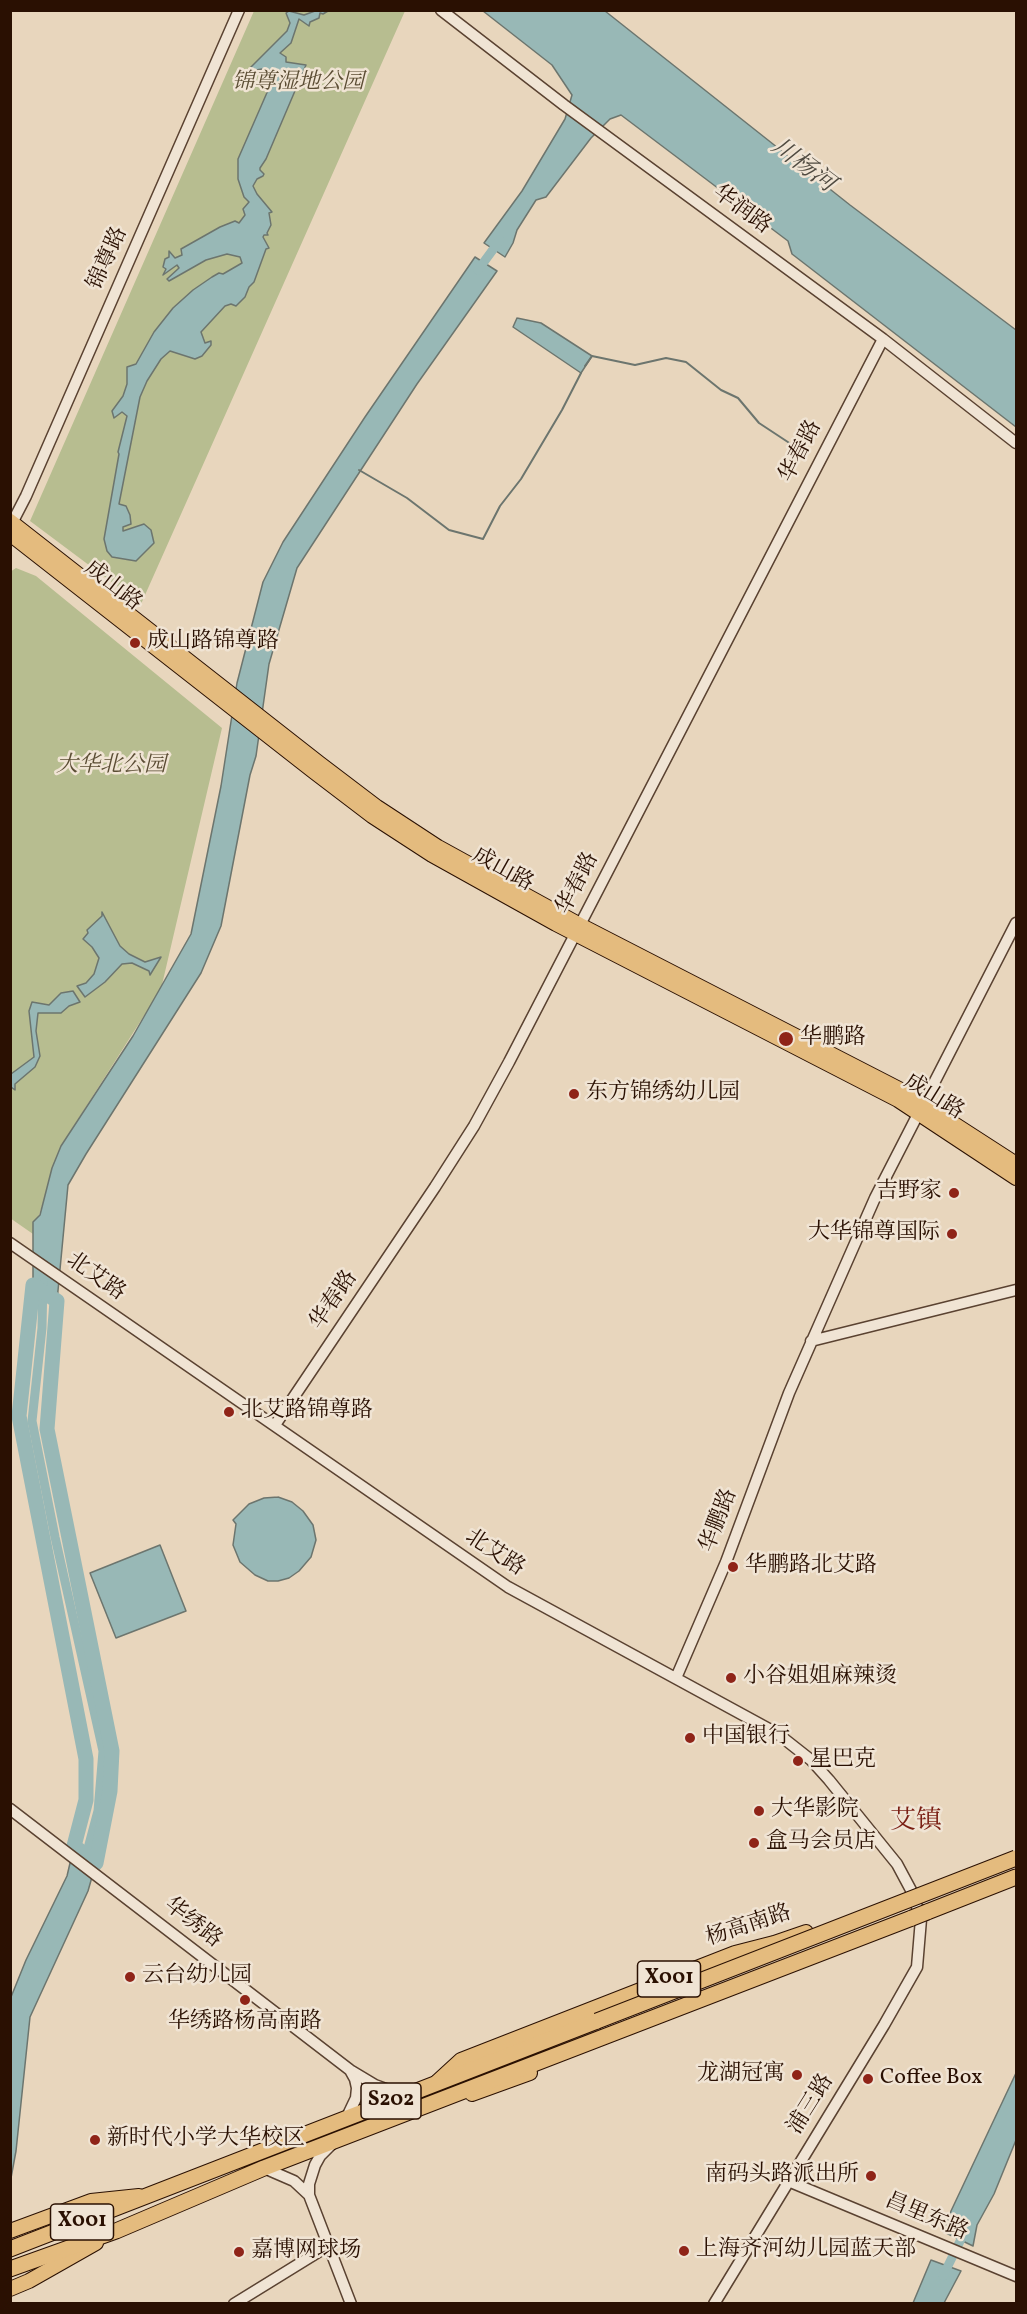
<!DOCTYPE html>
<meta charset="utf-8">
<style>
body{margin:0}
#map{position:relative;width:1027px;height:2314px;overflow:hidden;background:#e8d6bd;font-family:Vollkorn,serif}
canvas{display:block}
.frame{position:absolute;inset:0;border:12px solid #2a1002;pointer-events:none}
</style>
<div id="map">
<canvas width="1027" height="2314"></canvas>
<div class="frame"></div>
</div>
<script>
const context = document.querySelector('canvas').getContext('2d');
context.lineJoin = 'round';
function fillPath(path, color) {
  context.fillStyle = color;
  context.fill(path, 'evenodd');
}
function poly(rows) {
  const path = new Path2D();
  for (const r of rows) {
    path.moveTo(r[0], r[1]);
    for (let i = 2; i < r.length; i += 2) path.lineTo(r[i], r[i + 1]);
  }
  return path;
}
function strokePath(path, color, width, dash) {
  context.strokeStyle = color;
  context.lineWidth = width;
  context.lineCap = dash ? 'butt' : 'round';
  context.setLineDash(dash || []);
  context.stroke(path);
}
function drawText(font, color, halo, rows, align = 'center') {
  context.font = font + ' Vollkorn,"Noto Serif SC",serif';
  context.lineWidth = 5;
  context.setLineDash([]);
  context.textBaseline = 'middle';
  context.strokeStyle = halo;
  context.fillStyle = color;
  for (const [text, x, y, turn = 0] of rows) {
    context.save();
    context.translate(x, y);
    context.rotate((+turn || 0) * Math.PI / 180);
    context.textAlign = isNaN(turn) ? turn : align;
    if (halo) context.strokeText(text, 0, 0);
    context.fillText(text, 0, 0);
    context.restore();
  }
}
fillPath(poly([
 [254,11,405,11,141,604,30,521],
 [16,568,36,576,222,728,161,989,61,1146,33,1234,10,1218,10,572]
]), '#b7bd90');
const water = poly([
 [289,11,304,15,315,11,328,11,323,14,320,13,319,18,310,22,309,26,299,19,291,43,280,53,286,57,286,62,306,65,266,159,260,168,260,170,264,174,263,176,257,179,253,186,257,194,272,212,269,213,271,225,267,233,268,235,264,235,263,237,269,248,266,249,254,282,249,287,245,297,236,306,231,304,225,306,201,332,205,343,211,341,211,345,202,356,195,359,170,351,161,359,147,381,140,397,119,504,126,506,130,515,131,524,123,527,123,531,144,524,151,530,154,543,136,561,112,557,107,551,104,539,119,454,118,452,127,416,122,412,114,418,112,411,123,396,127,384,127,367,136,364,154,332,173,308,193,290,212,277,219,273,223,274,242,263,240,257,227,254,206,260,169,281,167,279,179,268,177,265,163,275,166,269,163,267,165,259,169,257,169,251,175,258,182,255,181,249,220,227,235,221,239,223,245,215,243,209,249,202,244,197,238,179,238,159,269,88,266,86,278,76,273,71,262,69,250,71,250,68,287,31,290,23,286,13,289,11],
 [483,11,605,11,850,205,1016,330,1016,427,792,254,788,241,621,115,610,119,591,138,546,197,536,200,517,230,513,243,505,257,484,243,522,191,565,119,572,95,552,65,483,11],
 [475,257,497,271,417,384,297,568,269,664,256,756,250,775,221,926,201,973,86,1154,68,1185,57,1301,33,1285,33,1222,40,1215,52,1168,61,1146,133,1036,191,934,221,786,237,683,263,582,283,542,365,417,475,257],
 [517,318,541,323,592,356,581,373,513,327,517,318],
 [102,912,120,946,129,954,145,962,161,957,150,975,149,971,132,963,122,964,105,982,85,997,77,986,86,983,94,974,99,958,92,947,83,939,88,933,87,930,102,916,102,912],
 [73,991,80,1002,69,1006,61,1013,38,1013,36,1031,40,1056,35,1067,15,1084,15,1090,11,1087,11,1074,34,1057,29,1011,32,1002,49,1005,61,993,73,991],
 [278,1497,292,1502,303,1511,313,1525,316,1540,311,1557,299,1571,289,1578,278,1581,268,1581,255,1575,240,1562,233,1545,236,1524,233,1520,249,1504,264,1498,278,1497],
 [160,1545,186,1611,116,1638,90,1573,160,1545],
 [74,1846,96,1863,88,1891,30,2017,16,2151,11,2178,11,1997,26,1960,67,1876,74,1846],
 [1016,2073,1016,2140,994,2194,977,2225,973,2246,944,2232,951,2211,1016,2073],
 [931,2260,961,2271,944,2303,913,2303,931,2260]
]);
fillPath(water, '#98b8b6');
strokePath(water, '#6c756e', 1.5);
strokePath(poly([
 [585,366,592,356,635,365,666,358,686,362,721,390,738,398,759,423,800,450],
 [359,470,407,498,449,530,483,539,500,506,521,479,562,410,581,373]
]), '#6c756e', 2);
strokePath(poly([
 [478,270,500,240],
 [43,1279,42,1328,32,1421,55,1537,103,1751,98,1811,83,1867],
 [943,2276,966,2229]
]), '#98b8b6', 9);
strokePath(poly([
 [33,1285,57,1301,47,1429,112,1751,110,1791,96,1863,74,1846,86,1800,86,1759,19,1416,33,1285]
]), '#98b8b6', 15);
const minor = poly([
 [441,10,564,105,883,339,1016,443],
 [10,527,26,496,239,10],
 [10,1243,508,1587,778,1734,811,1760,829,1780,897,1864,912,1892,921,1919,917,1967,884,2025,714,2304],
 [811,1341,1016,1290],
 [275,1425,435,1187,474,1126,509,1062,883,339],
 [676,1678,726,1562,789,1393,875,1198,1016,923],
 [10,1809,350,2070,375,2085,405,2096],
 [346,2119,356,2098,357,2088,355,2079,350,2070],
 [264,2168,294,2181,309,2195,351,2304],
 [788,2181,1016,2276],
 [309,2195,309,2184,315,2165,320,2156,333,2143],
 [234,2304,328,2246]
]);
const major = poly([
 [10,521,319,763,377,807,438,847,580,925,903,1091,1016,1164],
 [10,534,313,771,372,816,432,855,556,924,898,1100,1016,1178],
 [437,2082,461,2060,735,1953,774,1943,806,1932],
 [472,2094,530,2073],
 [10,2231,91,2201,139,2196],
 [10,2289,29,2281,96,2243]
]);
const highway = poly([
 [927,1912,1016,1877],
 [10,2249,597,2021],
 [10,2269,116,2231,264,2168,912,1918]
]);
strokePath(minor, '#5a4231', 13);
strokePath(major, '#2a1002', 16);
strokePath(highway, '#2a1002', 17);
strokePath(minor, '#f0e4d4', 10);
strokePath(major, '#e4bb7e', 14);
strokePath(highway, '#e4bb7e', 15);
const highwayBridge = poly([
 [912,1918,927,1912],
 [597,2021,1016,1858]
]);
strokePath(highwayBridge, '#2a1002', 17, []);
strokePath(highwayBridge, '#e4bb7e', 15);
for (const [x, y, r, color] of [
 [135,643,6,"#8f2418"],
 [786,1039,8,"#8f2418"],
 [574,1094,6,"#8f2418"],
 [954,1193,6,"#8f2418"],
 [952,1234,6,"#8f2418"],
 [229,1412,6,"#8f2418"],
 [733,1567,6,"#8f2418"],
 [731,1678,6,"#8f2418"],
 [690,1738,6,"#8f2418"],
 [798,1761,6,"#8f2418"],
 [759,1811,6,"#8f2418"],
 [754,1843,6,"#8f2418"],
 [130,1977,6,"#8f2418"],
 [245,2000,6,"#8f2418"],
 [797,2075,6,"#8f2418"],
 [868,2079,6,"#8f2418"],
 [95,2140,6,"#8f2418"],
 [871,2176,6,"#8f2418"],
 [684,2251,6,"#8f2418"],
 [239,2252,6,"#8f2418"]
]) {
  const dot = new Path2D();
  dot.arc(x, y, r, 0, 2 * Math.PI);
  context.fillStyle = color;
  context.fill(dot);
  strokePath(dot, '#f0e4d4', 2);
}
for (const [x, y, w] of [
 [669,1979,63],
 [391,2101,60],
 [82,2222,63]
]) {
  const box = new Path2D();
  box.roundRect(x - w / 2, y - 18, w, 36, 4.5);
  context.fillStyle = '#f0e4d4';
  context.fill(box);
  strokePath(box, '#2a1002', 1.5);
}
drawText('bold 21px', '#2a1002', null, [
 ["X001",669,1979],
 ["S202",391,2101],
 ["X001",82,2222]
]);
drawText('italic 22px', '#5b4d34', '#f0e4d4', [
 ["锦尊湿地公园",298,84],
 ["大华北公园",111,767]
]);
drawText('22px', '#2a1002', '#f0e4d4', [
 ["华润路",741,211,36],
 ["锦尊路",109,259,-66],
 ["华春路",802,452,-63],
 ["成山路",112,587,38],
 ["成山路",502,871,29],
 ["华春路",579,884,-63],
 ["成山路",933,1098,32],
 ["北艾路",95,1278,35],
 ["华春路",335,1301,-56],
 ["华鹏路",720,1521,-69],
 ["北艾路",494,1554,33],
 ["华绣路",192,1924,38],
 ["杨高南路",749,1927,-18],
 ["浦三路",812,2105,-58],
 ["昌里东路",926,2218,23]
]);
drawText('22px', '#2a1002', '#f0e4d4', [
 ["成山路锦尊路",147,643],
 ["华鹏路",800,1039],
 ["东方锦绣幼儿园",586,1094],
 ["吉野家",942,1193,"right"],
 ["大华锦尊国际",940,1234,"right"],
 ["北艾路锦尊路",241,1412],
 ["华鹏路北艾路",745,1567],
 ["小谷姐姐麻辣烫",743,1678],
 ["中国银行",702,1738],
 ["星巴克",810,1761],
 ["大华影院",771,1811],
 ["盒马会员店",766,1843],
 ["云台幼儿园",142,1977],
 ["华绣路杨高南路",245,2023,"center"],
 ["龙湖冠寓",785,2075,"right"],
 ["Coffee Box",880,2079],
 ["新时代小学大华校区",107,2140],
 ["南码头路派出所",859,2176,"right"],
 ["上海齐河幼儿园蓝天部",696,2251],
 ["嘉博网球场",251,2252]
], 'left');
drawText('italic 24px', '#504b41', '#f0e4d4', [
 ["川杨河",802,167,37]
]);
drawText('26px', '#7a1f14', '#f0e4d4', [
 ["艾镇",916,1823]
]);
</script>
